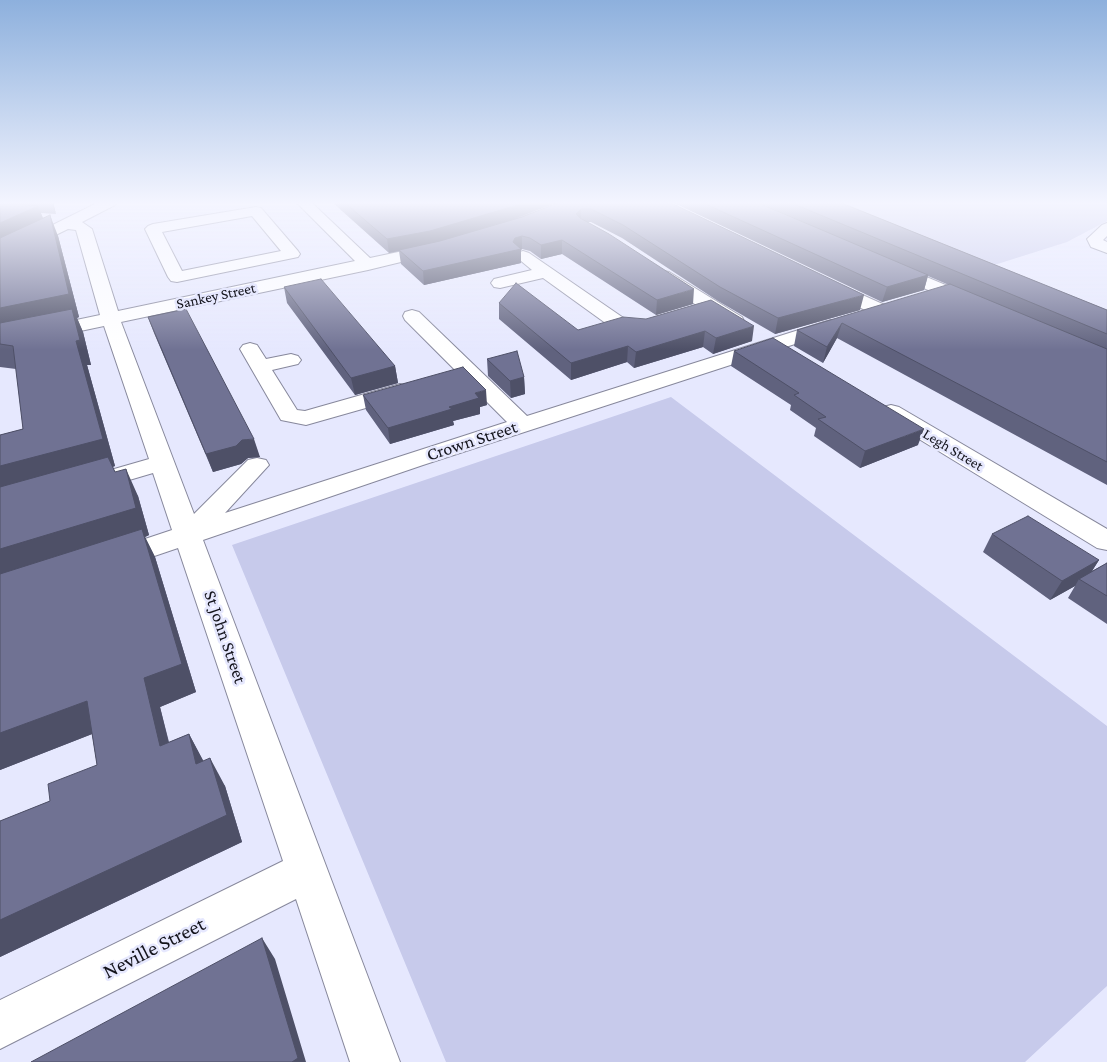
<!DOCTYPE html>
<style>
body{margin:0}
canvas{display:block;background:#e6e8fe}
</style>
<canvas width="1107" height="1062"></canvas>
<script>
const context = document.querySelector('canvas').getContext('2d');
context.lineJoin = 'round';
function fillPath(path, color) {
  context.fillStyle = color;
  context.fill(path, 'evenodd');
}
function poly(rows) {
  const path = new Path2D();
  for (const r of rows) {
    path.moveTo(r[0], r[1]);
    for (let i = 2; i < r.length; i += 2) path.lineTo(r[i], r[i + 1]);
  }
  return path;
}
function strokePath(path, color, width, dash) {
  context.strokeStyle = color;
  context.lineWidth = width;
  context.lineCap = dash ? 'butt' : 'round';
  context.setLineDash(dash || []);
  context.stroke(path);
}
function drawText(font, color, halo, rows, align = 'center') {
  context.font = font + ' "Crimson Pro",serif';
  context.lineWidth = 5;
  context.setLineDash([]);
  context.textBaseline = 'middle';
  context.strokeStyle = halo;
  context.fillStyle = color;
  for (const [text, x, y, turn = 0] of rows) {
    context.save();
    context.translate(x, y);
    context.rotate((+turn || 0) * Math.PI / 180);
    context.textAlign = isNaN(turn) ? turn : align;
    if (halo) context.strokeText(text, 0, 0);
    context.fillText(text, 0, 0);
    context.restore();
  }
}
fillPath(poly([
 [824,202,1107,202,1107,221,1067,242,988,267],
 [671,397,1107,726,1107,986,1025,1062,446,1062,232,545]
]), '#c7caeb');
const minor = poly([
 [99,202,117,202,115,205,82,222,92,229,118,311,355,261,296,202,311,202,370,258,436,244,442,246,444,249,442,252,368,270,121,322,194,514,248,460,257,458,266,460,269,465,225,513,507,422,405,320,403,316,405,312,412,310,419,312,527,416,824,322,831,320,838,322,841,326,838,330,423,465,203,540,400,1062,350,1062,296,899,0,1049,0,1000,283,861,178,548,116,569,106,566,102,559,106,552,172,530,153,473,92,491,83,488,79,483,83,478,149,459,104,326,0,348,0,336,100,315,76,230,68,229,0,262,0,251,99,202],
 [256,207,261,208,298,251,300,254,298,257,177,282,171,281,168,277,145,229,148,226,153,224,256,207],
 [252,216,281,251,182,271,162,232,252,216],
 [1107,223,1107,236,1103,240,1107,242,1107,253,1091,247,1087,239,1102,225,1107,223],
 [523,251,529,253,625,319,636,322,649,320,656,322,659,326,656,330,635,334,611,327,543,278,500,288,494,287,491,283,494,279,532,270,515,256,517,253,523,251],
 [893,263,979,299,982,303,979,307,973,308,967,307,887,272,885,268,887,264,893,263],
 [663,271,669,272,742,317,744,321,742,325,735,327,728,325,657,280,654,276,657,272,663,271],
 [829,280,887,306,889,310,887,314,880,316,873,314,823,289,820,285,823,281,829,280],
 [250,343,257,345,266,359,291,354,298,356,301,360,298,364,272,370,297,410,305,411,400,384,408,386,411,391,408,396,306,425,281,420,240,349,243,345,250,343],
 [891,405,899,407,1107,529,1107,550,1097,548,883,417,880,412,883,407,891,405]
]);
strokePath(minor, '#87889c', 2);
fillPath(minor, '#fff');
fillPath(poly([
 [0,202,53,202,56,214,41,213,43,218,58,236,79,317,77,318,83,332,91,365,87,365,115,466,113,467,115,472,138,496,149,535,145,537,155,557,196,692,160,707,169,742,189,734,203,761,225,786,242,842,0,957,0,821,50,801,97,765,92,734,0,770,0,435,23,429,16,369,0,367],
 [332,202,558,202,515,219,560,202,669,202,860,310,775,334,718,301,622,238,591,222,587,222,693,304,656,315,562,254,541,259,530,251,522,249,521,250,521,263,424,285,401,264,399,251,389,253],
 [672,202,756,202,817,228,757,202,839,202,1107,310,1107,485,837,338,823,363,794,346,797,330,949,285,928,276,924,290,882,302],
 [284,287,395,366,398,383,355,395,287,303],
 [711,300,752,341,713,354,703,347,634,368,627,362,571,380,499,319,499,303,578,330,646,319],
 [148,317,260,457,248,458,241,464,213,472,154,333],
 [734,351,918,445,860,468,814,436,816,428,790,410,791,405,731,366],
 [487,359,524,377,525,394,511,398,488,376],
 [363,395,487,405,480,407,480,414,453,421,454,425,390,444,366,410],
 [992,534,1099,560,1092,571,1107,563,1107,624,1068,598,1075,586,1050,600,983,552]
]), '#60627e');
fillPath(poly([
 [51,202,53,202,56,214],
 [525,202,558,202,511,220,432,244,399,250,399,251,389,253,387,239],
 [38,206,46,226,0,249,0,223],
 [581,209,581,222,576,214],
 [50,215,58,236,79,317,77,318,83,332,91,365,87,365,115,466,0,498,0,466,76,341,0,334,0,308],
 [522,236,522,249,521,250,521,263,424,285,423,271,513,242,515,238],
 [562,240,562,254,541,259,541,245],
 [928,275,924,290,882,302,887,287],
 [694,289,693,304,656,315,657,300],
 [864,295,860,310,775,334,778,318],
 [842,323,837,338,823,363,827,347],
 [754,326,752,341,713,354,716,338],
 [705,331,703,347,634,368,636,352],
 [628,346,627,362,571,380,571,363],
 [395,366,398,383,355,395,351,378],
 [524,377,525,394,511,398,510,381],
 [486,390,487,405,480,407,480,414,453,421,454,425,390,444,388,428,449,407,475,393],
 [924,429,918,445,860,468,865,451],
 [254,439,260,457,248,458,241,464,213,472,206,454,242,440],
 [126,469,138,496,149,535,145,537,155,557,196,692,160,707,176,773,0,583,0,549],
 [1099,560,1087,579,1079,579,1075,586,1050,600,1062,581],
 [87,701,105,729,0,770,0,733],
 [189,734,204,762,196,764],
 [210,758,225,786,242,842,0,957,0,920],
 [262,938,275,959,306,1062,292,1062]
]), '#4e5067');
const building = poly([
 [0,202,38,206,0,223,0,202],
 [344,202,525,202,511,207,430,231,387,239,344,202],
 [560,202,669,202,864,295,778,318,720,287,623,225,591,209,581,209,576,214,580,218,609,234,694,289,657,300,562,240,541,245,530,238,522,236,515,238,513,242,521,249,423,271,399,250,440,241,522,217,560,202],
 [701,202,756,202,928,275,887,287,701,202],
 [789,202,839,202,1107,310,1107,334,789,202],
 [50,215,69,294,0,308,0,238,50,215],
 [321,279,395,366,351,378,284,287,321,279],
 [516,283,578,330,623,317,646,319,711,300,754,326,716,338,705,331,636,352,628,346,571,363,499,303,516,283],
 [950,284,1107,349,1107,462,842,323,827,347,797,330,950,284],
 [72,309,80,340,76,341,103,439,0,466,0,435,23,429,13,346,0,344,0,323,72,309],
 [186,309,254,439,242,440,236,446,206,454,148,317,186,309],
 [773,338,924,429,865,451,818,419,826,417,794,395,799,393,734,351,773,338],
 [517,351,524,377,510,381,487,359,517,351],
 [463,367,486,390,475,393,479,398,449,407,452,409,388,428,363,395,463,367],
 [108,457,115,472,126,469,136,508,0,549,0,487,108,457],
 [1028,516,1099,560,1062,581,992,534,1028,516],
 [142,529,182,664,144,678,160,746,189,734,196,764,210,758,227,815,0,920,0,821,50,801,48,784,97,765,87,701,0,733,0,574,142,529],
 [1107,563,1107,596,1079,579,1107,563],
 [262,938,298,1058,292,1062,31,1062,262,938]
]);
fillPath(building, '#707293');
strokePath(building, '#4e5067', 1);
const sky = context.createLinearGradient(0, 0, 0, 350);
sky.addColorStop(0, '#8db0dd');
sky.addColorStop(0.58, '#f4f5ff');
sky.addColorStop(1, '#f4f5ff00');
context.fillStyle = sky;
context.fillRect(0, 0, 1107, 350);
drawText('15px', '#13131b', '#e6e8fe', [
 ["Sankey Street",216,296,-12],
 ["Legh Street",953,450,31]
]);
drawText('18px', '#13131b', '#e6e8fe', [
 ["Crown Street",472,441,-18],
 ["St John Street",225,637,71]
]);
drawText('21px', '#13131b', '#e6e8fe', [
 ["Neville Street",154,948,-27]
]);
</script>
